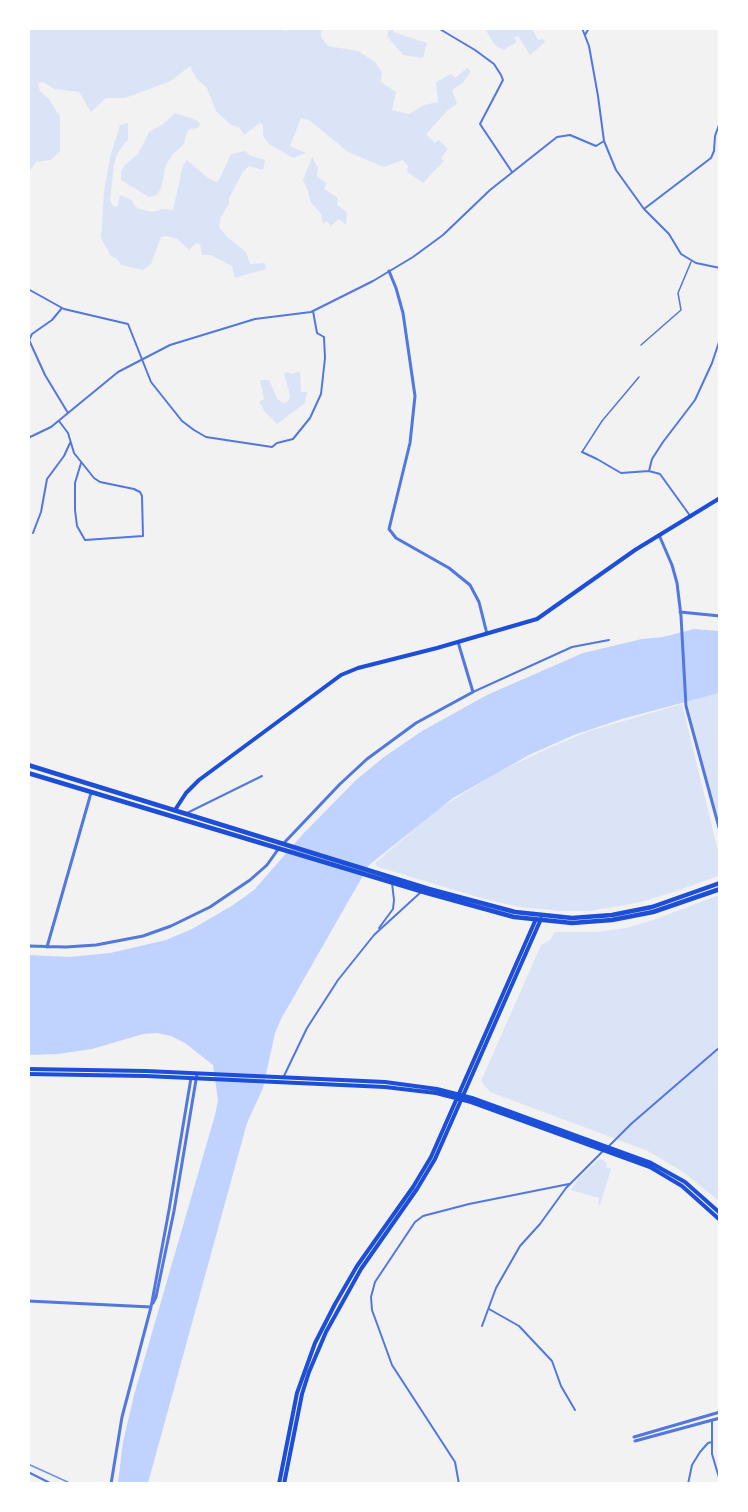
<!DOCTYPE html>
<style>
body{margin:0}
#map{position:relative;width:748px;height:1512px;overflow:hidden;background:#f2f2f2;font-family:"PT Sans",sans-serif}
canvas{display:block}
.frame{position:absolute;inset:0;border:30px solid #fff;pointer-events:none}
</style>
<div id="map">
<canvas width="748" height="1512"></canvas>
<div class="frame"></div>
</div>
<script>
const context = document.querySelector('canvas').getContext('2d');
context.lineJoin = 'round';
function fillPath(path, color) {
  context.fillStyle = color;
  context.fill(path, 'evenodd');
}
function poly(rows) {
  const path = new Path2D();
  for (const r of rows) {
    path.moveTo(r[0], r[1]);
    for (let i = 2; i < r.length; i += 2) path.lineTo(r[i], r[i + 1]);
  }
  return path;
}
function strokePath(path, color, width, dash) {
  context.strokeStyle = color;
  context.lineWidth = width;
  context.lineCap = dash ? 'butt' : 'round';
  context.setLineDash(dash || []);
  context.stroke(path);
}
fillPath(poly([
 [260,28,263,30,278,29,285,31,293,29,322,29,321,37,328,46,358,51,375,62,382,72,381,82,396,92,392,110,409,114,424,105,438,102,436,82,451,74,455,78,467,68,471,71,463,83,452,90,457,104,448,110,426,134,435,143,439,140,448,149,441,158,444,161,423,183,407,172,408,166,403,160,384,167,348,152,309,120,301,118,290,146,306,153,293,158,269,144,263,136,263,125,260,123,244,135,239,127,231,125,216,111,207,88,196,78,190,66,171,81,125,98,106,98,91,112,79,92,55,89,42,82,38,83,40,91,49,99,60,117,60,151,51,160,36,162,29,172,29,29],
 [389,29,394,29,393,32,427,43,423,58,403,55,387,36],
 [485,29,532,29,538,40,544,39,545,42,530,55,518,36,514,38,517,42,503,50,494,44],
 [175,113,194,119,198,121,200,124,198,128,190,129,187,132,184,144,172,155,166,165,161,188,157,195,149,197,121,180,121,171,125,165,138,154,149,132,163,124],
 [128,123,128,139,117,154,114,164,110,200,113,206,117,207,120,195,132,200,134,205,139,209,153,212,162,209,173,210,183,165,187,160,207,177,216,182,219,180,231,154,245,151,251,156,265,160,263,170,249,166,243,172,229,198,229,204,221,217,219,227,227,237,246,252,250,264,265,263,266,269,235,278,232,266,211,255,202,255,200,244,197,243,189,250,177,239,167,236,161,237,151,264,143,270,121,265,118,260,110,255,101,237,104,192,110,157,120,125],
 [312,157,318,168,317,177,327,183,324,189,338,198,337,205,347,212,346,225,339,219,331,226,327,221,323,224,321,214,310,201,308,191,303,180],
 [300,371,301,392,307,392,305,403,277,424,265,412,259,402,264,399,260,380,269,380,278,400,285,403,289,400,290,395,284,374,287,372,292,374],
 [719,693,719,823,688,706,688,701],
 [682,704,719,855,718,876,674,892,637,903,589,911,562,911,519,907,481,898,378,867,375,863,438,809,500,771,551,747,589,731],
 [719,895,719,1201,683,1172,648,1151,490,1092,481,1081,541,945,550,940,555,932,596,932,627,928,656,919],
 [601,1159,607,1163,606,1167,611,1169,600,1205,598,1204,599,1198,571,1190,579,1178,598,1160]
]), '#dbe4f7');
fillPath(poly([
 [694,629,719,631,719,693,622,719,574,735,529,755,453,798,369,865,281,1019,275,1033,263,1088,247,1123,148,1483,118,1483,123,1442,134,1395,215,1115,218,1100,213,1065,185,1043,171,1036,157,1033,143,1034,92,1049,58,1054,29,1055,29,955,69,957,110,953,166,940,192,929,233,905,254,890,303,834,356,780,384,757,422,731,487,695,583,653,642,639,663,637]
]), '#bfd3fe');
strokePath(poly([
 [641,345,681,310,678,293,691,262],
 [582,452,602,421,639,377]
]), '#5277de', 1.5);
strokePath(poly([
 [438,28,475,50,494,64,501,75,503,80,480,124,512,172],
 [582,28,589,46,598,96,604,141,616,170,644,209,669,234,681,254,696,263,720,268],
 [585,35,589,28],
 [644,209,711,158,714,151,715,136,720,122],
 [28,289,64,309,128,324,151,382,182,421,194,430,206,437,272,447,277,443,293,439,310,418,321,394,325,358,324,337,317,333,313,311],
 [62,308,52,320,32,334,29,340,45,375,68,413],
 [59,421,68,433,74,453,94,478,100,482,134,489,140,492,142,496,143,536,85,540,77,526,75,510,75,483,81,463],
 [28,438,51,427,118,372,170,345,255,319,311,312,373,281,413,257,443,235,490,190,557,137,570,135,596,146,604,141],
 [582,452,597,459,621,473,649,471,660,474,691,517],
 [649,471,652,459,663,442,695,400,712,363,720,339],
 [33,533,41,512,47,479,64,456,70,443],
 [473,692,572,647,609,640],
 [187,813,262,776],
 [379,928,393,909,394,900,392,883],
 [283,1078,307,1028,338,980,374,935,421,892],
 [608,1147,631,1124,720,1047],
 [489,1309,519,1326,552,1361,561,1386,575,1410],
 [482,1326,496,1288,520,1246,540,1224,566,1188,603,1151],
 [712,1422,712,1454,720,1481],
 [28,1472,52,1484],
 [459,1484,455,1462,392,1365,372,1310,371,1297,375,1282,415,1222,423,1216,469,1204,569,1184],
 [688,1484,692,1465,700,1452,708,1443,712,1442]
]), '#5277de', 2);
strokePath(poly([
 [389,271,396,288,403,313,415,396,410,443,389,529,396,538,449,568,470,585,479,602,487,634],
 [659,535,672,565,677,583,681,616,686,706,720,831],
 [680,612,720,616],
 [283,844,340,784,367,759,416,723,473,692,458,642],
 [28,946,66,947,96,945,143,936,171,926,210,907,250,880,267,865,279,848],
 [47,947,91,793],
 [28,1301,151,1307],
 [153,1303,156,1297,174,1211,197,1074],
 [634,1437,720,1412],
 [635,1441,720,1418],
 [111,1484,122,1417,151,1307,169,1210,191,1078]
]), '#5277de', 3);
strokePath(poly([
 [175,810,186,793,199,780,341,675,358,668,437,648,537,619,635,550,720,498],
 [28,1069,146,1071,385,1082,437,1089,472,1098,651,1163,685,1182,720,1213],
 [28,1074,146,1076,385,1087,436,1093,471,1102,650,1167,682,1186,720,1220],
 [279,1484,297,1393,315,1343,335,1304,357,1266,413,1187,431,1157,536,919],
 [284,1484,302,1394,309,1372,326,1332,361,1269,417,1189,435,1159,541,919]
]), '#1d4ed8', 4);
strokePath(poly([
 [28,765,429,889,515,912,572,918,612,915,652,907,720,883],
 [28,773,427,893,514,917,572,923,612,920,653,912,720,889]
]), '#1d4ed8', 4.5);
strokePath(poly([
 [28,1464,72,1484]
]), '#7290e2', 1.5);
</script>
